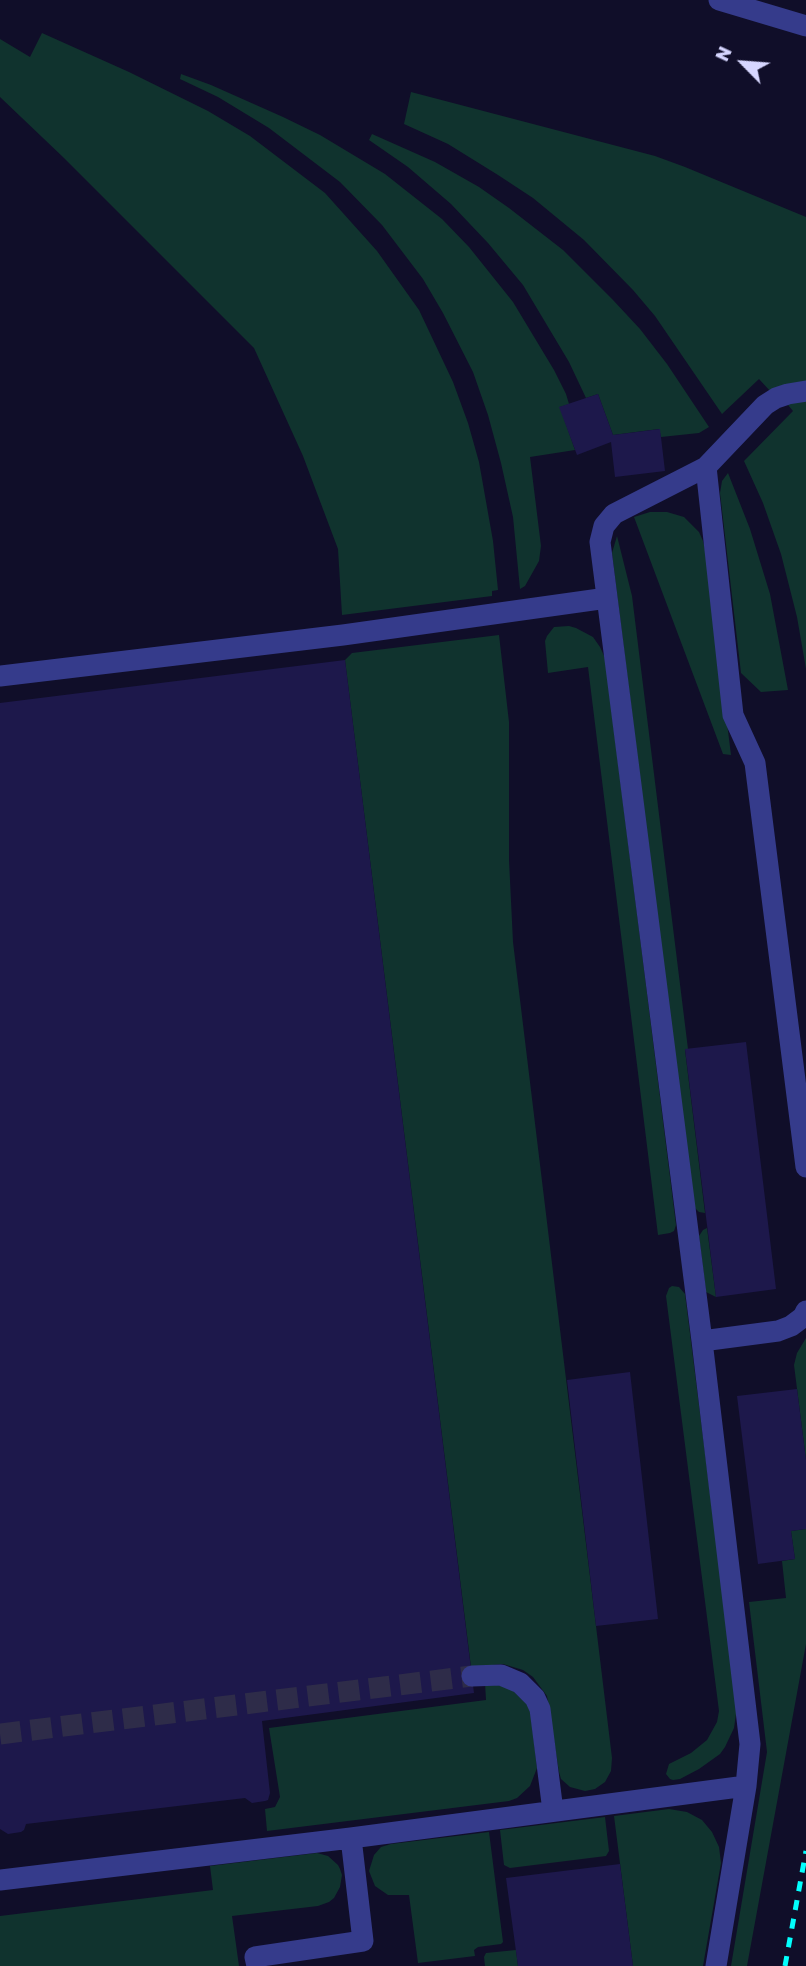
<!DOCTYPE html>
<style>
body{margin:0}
#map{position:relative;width:806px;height:1966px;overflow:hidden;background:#100e29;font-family:Rubik,sans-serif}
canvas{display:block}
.north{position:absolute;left:708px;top:28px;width:70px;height:70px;-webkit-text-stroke:5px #100e29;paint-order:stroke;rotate:295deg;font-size:19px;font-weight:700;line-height:28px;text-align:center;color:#d6d6ff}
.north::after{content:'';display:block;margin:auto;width:24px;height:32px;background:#d6d6ff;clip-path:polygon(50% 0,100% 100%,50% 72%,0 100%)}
</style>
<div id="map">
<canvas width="806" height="1966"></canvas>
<div class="north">N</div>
</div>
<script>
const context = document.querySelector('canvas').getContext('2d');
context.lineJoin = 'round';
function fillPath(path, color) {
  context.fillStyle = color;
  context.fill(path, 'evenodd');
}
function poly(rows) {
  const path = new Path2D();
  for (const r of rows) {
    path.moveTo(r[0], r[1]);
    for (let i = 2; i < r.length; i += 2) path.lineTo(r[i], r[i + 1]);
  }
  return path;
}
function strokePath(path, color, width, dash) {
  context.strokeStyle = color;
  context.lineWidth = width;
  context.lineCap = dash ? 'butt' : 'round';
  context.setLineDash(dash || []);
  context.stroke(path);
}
fillPath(poly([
 [42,33,129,72,208,111,250,136,325,193,377,251,419,310,453,382,468,423,479,462,493,541,498,590,492,591,492,596,342,615,338,549,303,456,254,348,64,158,0,97,0,39,30,57],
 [181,74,211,85,283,117,320,135,385,174,442,219,469,247,513,302,554,370,566,394,569,404,560,407,575,450,530,457,541,546,539,561,525,586,520,589,513,517,501,463,488,415,473,372,443,313,423,279,382,225,340,182,269,128,218,97,180,79],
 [411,92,655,156,685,167,806,217,806,381,771,392,759,379,722,414,655,316,633,290,584,240,533,198,498,175,448,144,404,124],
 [372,134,435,162,479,187,509,208,563,250,613,300,640,329,667,364,709,427,699,433,661,437,659,429,613,435,598,394,586,398,569,362,523,285,488,243,451,204,408,167,369,140],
 [806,400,806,669,797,617,781,554,763,503,744,461,793,411,788,405,794,402],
 [728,473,750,529,770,594,788,690,761,692,741,673,720,493,722,481],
 [650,512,667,512,684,517,699,532,703,541,706,553,731,755,723,754,634,517],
 [617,536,632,596,688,1049,685,1050,705,1213,699,1212,693,1206,612,553],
 [569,626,576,628,593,637,600,647,605,658,676,1225,674,1231,670,1233,658,1235,588,667,548,673,545,641,547,636,554,627],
 [499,635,509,722,509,860,513,942,612,1758,611,1771,605,1782,595,1789,585,1791,570,1787,561,1779,559,1772,547,1696,533,1677,523,1670,503,1664,471,1667,345,660,352,653],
 [707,1228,716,1297,706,1292,699,1236,703,1230],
 [672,1286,679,1287,685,1294,737,1707,734,1728,725,1747,720,1754,699,1769,680,1779,673,1780,670,1779,666,1774,669,1764,691,1753,707,1740,717,1722,719,1711,666,1296,669,1288],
 [806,1338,806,1460,794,1365,797,1353],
 [806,1529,806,1644,747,1966,731,1966,767,1752,749,1602,786,1598,782,1561,795,1559,791,1531],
 [485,1683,509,1687,530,1707,537,1768,530,1786,517,1798,509,1801,267,1831,265,1809,275,1807,280,1797,269,1728,486,1700],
 [669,1809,687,1812,702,1820,712,1832,719,1847,721,1863,703,1966,633,1966,614,1816],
 [605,1817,609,1851,606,1856,510,1868,504,1865,500,1830],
 [489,1832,503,1942,501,1944,478,1947,474,1950,475,1956,418,1963,409,1895,388,1895,375,1886,369,1871,374,1855,381,1847,391,1844],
 [317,1853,328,1856,338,1865,340,1869,342,1875,340,1887,334,1898,329,1902,318,1906,232,1916,239,1966,0,1966,0,1916,213,1890,210,1866],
 [516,1950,518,1966,485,1966,484,1957,486,1953]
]), '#10332e');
fillPath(poly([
 [598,394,613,435,660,429,665,471,615,477,611,442,577,455,559,407],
 [345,660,474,1693,262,1721,270,1793,268,1800,265,1801,252,1803,245,1798,26,1824,24,1830,21,1832,8,1834,0,1829,0,703],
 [746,1042,776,1289,716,1297,685,1049],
 [630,1372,658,1619,596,1626,567,1380],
 [797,1389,806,1460,806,1529,791,1531,795,1559,758,1564,737,1396],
 [620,1864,633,1966,518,1966,506,1878]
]), '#1d184b');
strokePath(poly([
 [0,1734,472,1676]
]), '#2e2c49', 21, [21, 10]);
strokePath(poly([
 [719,0,806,26],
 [806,391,788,394,776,398,765,405,706,467,733,715,755,763,806,1167],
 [706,467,614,514,604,526,600,542,702,1341,750,1744,746,1786,716,1966],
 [0,676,343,635,607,598],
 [702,1341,778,1331,791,1326,803,1317,806,1311],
 [472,1676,501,1675,520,1683,535,1698,540,1709,553,1811],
 [0,1880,351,1838,746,1786],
 [257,1966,255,1957,363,1941,351,1838]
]), '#353b8b', 21);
strokePath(poly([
 [785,1966,806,1851]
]), '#02fffd', 5, [10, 9]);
</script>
